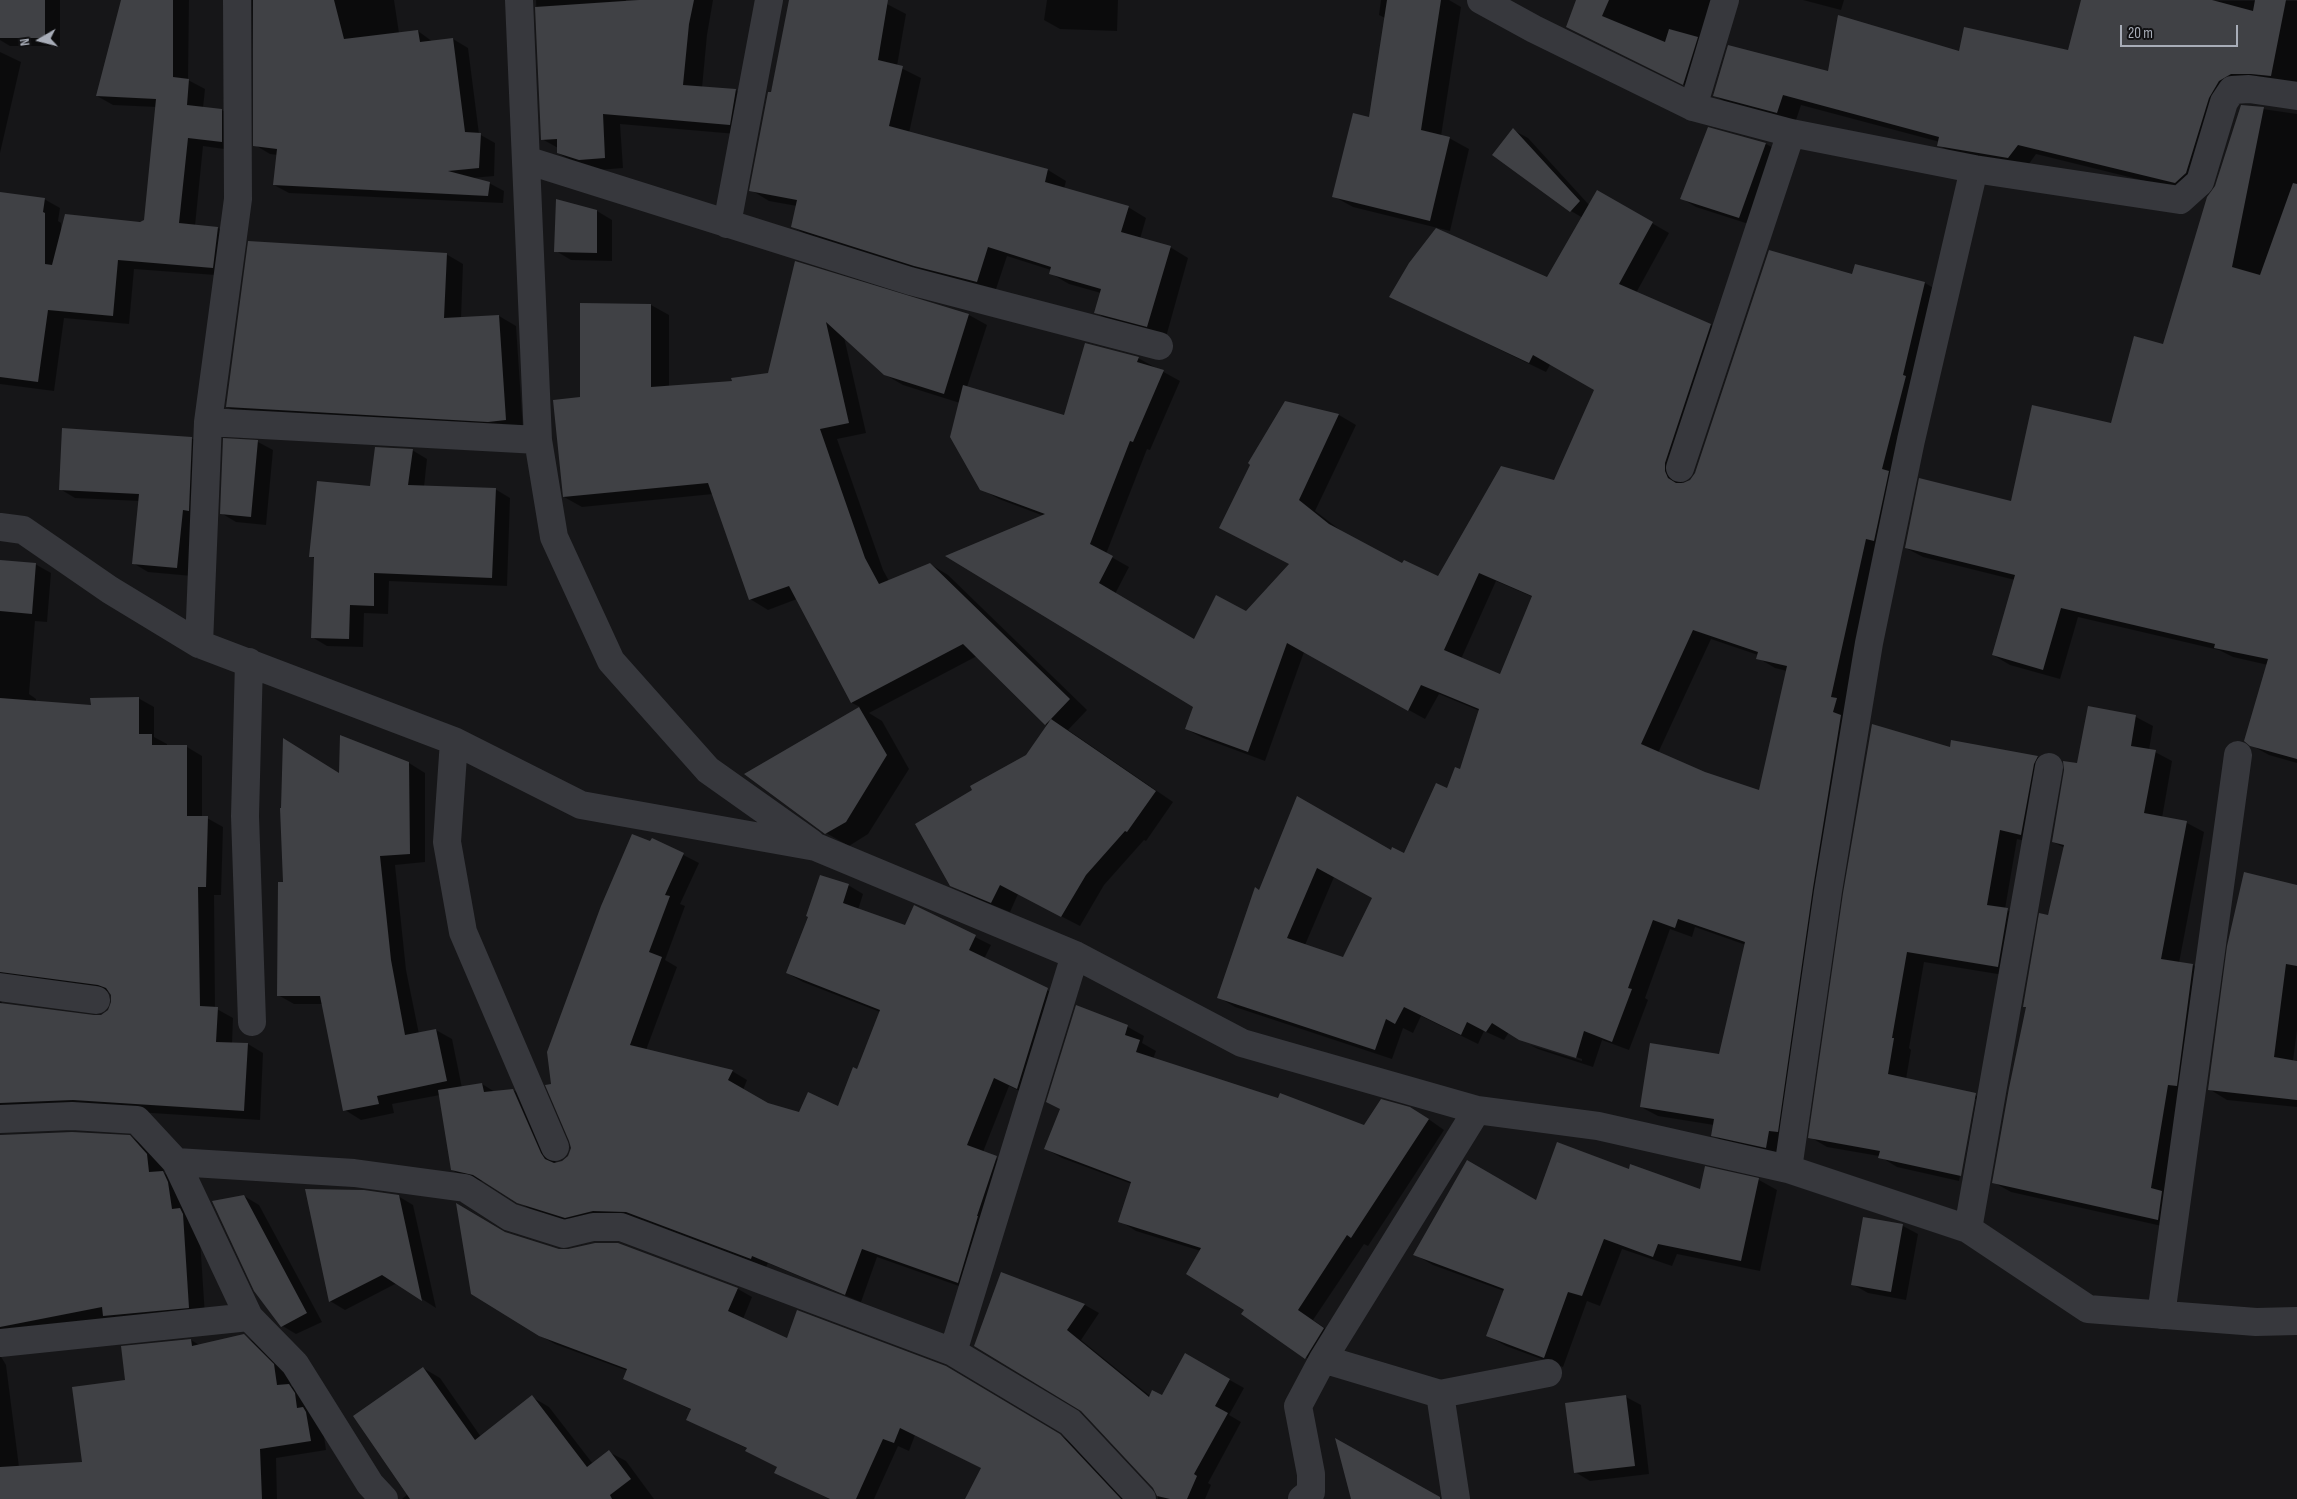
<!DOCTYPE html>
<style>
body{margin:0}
#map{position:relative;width:2297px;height:1499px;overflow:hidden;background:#161618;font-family:"Sofia Sans Condensed",sans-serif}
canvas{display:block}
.north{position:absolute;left:15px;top:15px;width:50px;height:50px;-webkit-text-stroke:4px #111113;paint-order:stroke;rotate:262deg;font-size:14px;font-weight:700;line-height:20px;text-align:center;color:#a8adb8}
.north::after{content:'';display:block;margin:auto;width:18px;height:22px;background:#a8adb8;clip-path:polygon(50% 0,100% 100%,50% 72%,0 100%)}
.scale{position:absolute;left:2120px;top:25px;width:118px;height:22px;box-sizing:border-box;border:2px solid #a8adb8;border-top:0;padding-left:6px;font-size:15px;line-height:18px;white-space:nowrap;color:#a8adb8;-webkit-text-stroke:4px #111113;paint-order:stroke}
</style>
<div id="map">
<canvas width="2297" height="1499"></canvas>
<div class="north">N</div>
<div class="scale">20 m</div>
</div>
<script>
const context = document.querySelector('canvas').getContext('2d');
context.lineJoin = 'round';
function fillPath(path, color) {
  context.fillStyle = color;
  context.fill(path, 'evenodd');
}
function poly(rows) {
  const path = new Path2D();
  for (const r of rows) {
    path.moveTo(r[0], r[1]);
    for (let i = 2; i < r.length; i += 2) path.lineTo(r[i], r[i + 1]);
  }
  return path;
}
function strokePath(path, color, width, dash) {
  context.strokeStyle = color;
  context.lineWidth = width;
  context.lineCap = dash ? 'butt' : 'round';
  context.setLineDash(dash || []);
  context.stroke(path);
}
fillPath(poly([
 [0,0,60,0,60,46,10,46,0,40],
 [122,0,189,0,188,80,205,89,203,108,222,110,238,120,238,151,203,146,195,226,218,228,234,237,229,276,134,269,129,324,64,318,54,391,0,384,0,194,44,199,60,208,58,221,61,223,61,232,145,221,157,107,113,105,97,96],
 [252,0,394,0,399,33,418,31,433,42,453,39,468,48,479,134,495,143,494,176,472,178,489,183,504,191,503,203,289,193,274,185,278,155,270,154,255,145],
 [536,0,626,0,630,53,641,0,713,0,707,35,702,88,736,90,754,101,748,135,620,124,623,168,598,170,576,163,558,153,558,148,542,139],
 [790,0,868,0,887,4,906,14,897,66,921,78,909,133,1048,170,1066,181,1064,189,1128,207,1146,218,1140,239,1170,247,1188,258,1166,337,1114,323,1095,312,1101,293,1069,284,1050,273,1051,270,1007,256,995,292,934,276,811,237,793,227,797,206,769,201,751,190],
 [1047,0,1118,0,1117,31,1060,29,1044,20],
 [1381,0,1449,0,1461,7,1441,136,1449,138,1469,149,1450,231,1353,207,1333,196,1370,118,1385,18,1379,15],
 [1577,0,1719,0,1698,92,1568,27],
 [1803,0,1844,0,1841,10],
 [2082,0,2297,1,2297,88,2242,87,2194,193,2036,154,2026,168,1957,156,1939,145,1940,142,1801,105,1795,123,1732,106,1714,95,1829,73,1960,53,2069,52],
 [0,52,21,62,0,153],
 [2242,106,2297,114,2297,763,2269,755,2251,745,2268,665,2233,657,2219,650,2078,617,2060,679,2010,665,1993,655,2015,580,1923,557,1906,548,2012,502,2111,424,2163,346],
 [1708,129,1766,144,1781,152,1755,226,1696,207,1681,198],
 [1513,130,1528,138,1590,206,1598,192,1669,233,1636,293,1711,325,1728,335,1681,481,1683,485,1691,481,1853,276,1856,266,1925,283,1942,293,1782,1157,1729,1145,1712,1135,1714,1125,1658,1116,1641,1107,1720,1055,1746,945,1695,927,1692,937,1670,929,1645,998,1648,1000,1629,1050,1602,1040,1593,1067,1538,1049,1530,1045,1582,1061,1582,1059,1520,1038,1509,1032,1504,1040,1484,1031,1478,1044,1421,1016,1413,1033,1403,1028,1392,1059,1235,1007,1218,997,1298,798,1391,852,1404,855,1461,771,1480,711,1439,694,1425,719,1304,652,1265,761,1203,738,1186,729,1194,707,1044,516,999,499,981,489,960,403,903,385,884,374,844,337,866,433,837,439,883,570,889,581,930,564,948,575,1087,710,1068,730,1173,802,1146,841,1144,840,1104,885,1080,926,1018,894,1010,912,970,896,951,885,974,791,1027,756,1048,726,977,656,869,713,882,721,909,769,868,834,849,846,826,833,746,774,860,707,852,703,797,599,768,610,750,599,713,494,582,507,564,497,582,398,581,305,651,305,669,315,669,387,733,382,769,374,795,263,969,315,987,325,967,387,1065,417,1138,358,1180,381,1150,450,1147,449,1106,554,1129,567,1115,594,1194,641,1247,613,1290,565,1285,402,1339,415,1356,425,1315,511,1344,533,1403,565,1439,578,1555,481,1596,389,1551,363,1546,372,1391,297,1547,278,1583,218,1571,211],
 [1496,581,1533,597,1501,676,1461,659],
 [1711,639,1758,655,1758,658,1775,668,1787,671,1760,792,1705,773,1658,753],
 [1334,877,1373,898,1343,958,1305,945],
 [597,211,612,220,612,261,571,260,556,251],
 [446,254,463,264,461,319,499,316,516,326,523,430,244,416,227,407],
 [191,438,207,447,192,576,148,572,133,563,140,501,75,498,60,489],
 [224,440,258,442,273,450,266,525,236,522,221,513],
 [412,450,427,459,424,487,495,489,510,498,507,586,389,581,388,614,364,613,363,647,327,646,312,637,315,559,311,556,371,488],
 [0,561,35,564,51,573,47,622,35,621,29,694,36,699,36,702,92,706,138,698,154,707,154,737,167,744,167,747,187,747,202,756,202,817,207,818,223,827,221,895,214,895,215,1008,233,1018,232,1044,248,1044,263,1053,260,1120,90,1109,0,1109,0,996,2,1004,94,1017,103,1015,110,1010,113,1002,111,992,19,980,0,994],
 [2089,707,2136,717,2153,726,2149,750,2155,752,2172,761,2162,818,2187,823,2204,832,2179,963,2193,965,2210,975,2175,1229,2011,1192,1993,1182,2027,1008,2025,1006,2065,848,2053,842,2078,765],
 [1952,741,2038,757,2055,767,2039,844,2017,839,2005,909,2026,919,2016,977,1924,962,1909,1048,1911,1050,1906,1079,1975,1095,1993,1105,1979,1185,1962,1182,1976,1099,1974,1099,1959,1181,1897,1167,1879,1156,1827,1147,1810,1137],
 [409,763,425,773,425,862,395,865,406,970,419,1034,436,1030,452,1039,462,1088,482,1084,495,1092,513,1090,528,1099,556,1163,562,1162,569,1157,572,1148,552,1086,652,839,699,863,680,904,685,906,665,960,677,967,646,1050,732,1071,747,1080,743,1090,768,1104,799,1113,838,1108,858,1071,880,1012,803,982,787,973,848,885,863,894,858,910,905,927,915,907,991,945,984,959,1063,998,1033,1097,1009,1086,983,1152,1012,1166,973,1291,877,1257,861,1302,768,1263,766,1267,643,1220,609,1219,581,1226,533,1211,487,1182,467,1178,452,1170,440,1095,392,1104,394,1113,361,1120,345,1110,323,1004,294,1004,278,995,284,883,340,775],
 [2297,886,2297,1030,2293,1061,2297,1062,2297,1107,2227,1100,2209,1089],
 [1077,1007,1128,1027,1144,1036,1142,1043,1156,1051,1153,1059,1365,1126,1427,1118,1444,1130,1368,1246,1364,1244,1313,1320,1340,1338,1322,1368,1242,1314,1245,1309,1201,1251,1136,1231,1120,1221,1132,1184,1062,1158,1046,1149,1061,1109,1048,1102],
 [0,1135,129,1136,146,1146,163,1164,164,1173,179,1182,199,1224,205,1316,0,1355,6,1365,19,1467,84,1463,127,1381,191,1340,201,1346,244,1336,260,1345,289,1375,291,1386,305,1394,322,1422,326,1450,276,1458,277,1499,0,1499],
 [1630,1171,1701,1191,1759,1180,1777,1190,1760,1271,1677,1254,1672,1266,1622,1249,1600,1306,1587,1301,1563,1367,1506,1346,1488,1336,1504,1291,1433,1265,1414,1254,1537,1202],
 [244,1196,259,1205,322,1322,296,1334,281,1325],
 [398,1196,413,1205,436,1308,397,1283,345,1310,330,1301],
 [1864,1218,1903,1226,1918,1234,1906,1300,1868,1293,1852,1284],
 [506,1233,559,1250,618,1244,738,1289,752,1297,743,1319,787,1340,946,1367,1075,1444,1126,1499,966,1499,982,1468,915,1435,909,1451,898,1446,874,1499,829,1499,776,1472,778,1467,748,1449,688,1420,692,1410,625,1379,628,1371,555,1344,539,1335],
 [1002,1274,1085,1305,1099,1313,1081,1340,1150,1396,1162,1397,1185,1355,1244,1388,1229,1415,1241,1422,1208,1483,1211,1485,1205,1499,1158,1499,1158,1495],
 [423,1368,440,1378,481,1437,532,1397,549,1407,593,1464,609,1452,626,1461,654,1499,402,1499,408,1494],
 [1626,1397,1641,1405,1649,1474,1590,1481,1575,1472]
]), '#0007');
fillPath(poly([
 [0,0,45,0,45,38,0,38],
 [121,0,173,0,173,77,189,79,187,105,222,109,222,142,188,138,179,223,218,227,213,268,118,260,113,316,48,310,38,382,0,377,0,192,45,198,43,212,45,213,45,264,52,265,65,214,140,222,144,220,156,99,96,96],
 [253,0,334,0,344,39,418,30,420,42,453,38,465,132,481,133,479,168,448,171,490,182,488,196,273,185,277,149,253,146],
 [639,0,694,0,689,24,683,85,736,89,730,125,603,114,605,158,579,160,557,153,557,139,541,140,535,7],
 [789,0,888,0,878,60,903,66,889,126,1048,169,1045,182,1129,206,1121,232,1171,246,1147,327,1094,313,1101,289,1049,274,1051,267,988,247,977,282,914,266,791,227,797,200,749,191,768,92,771,92],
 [1387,0,1441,0,1421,130,1450,137,1430,221,1332,197,1353,113,1369,117],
 [1576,0,1609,0,1602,16,1665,42,1669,29,1698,37,1683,85,1566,27],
 [2081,0,2212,0,2253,11,2255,0,2286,0,2271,76,2251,74,2231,74,2219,81,2209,98,2186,173,2175,183,2018,145,2008,158,1937,146,1939,137,1783,95,1777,113,1713,96,1728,45,1828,71,1838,15,1959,51,1964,27,2068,50],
 [2241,105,2264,107,2232,267,2260,275,2293,183,2297,184,2297,759,2250,746,2244,741,2268,659,2214,648,2215,644,2061,608,2043,670,1992,655,2015,575,1905,548,1919,478,2011,501,2032,405,2111,423,2134,336,2163,344,2207,197,2215,186],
 [1708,127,1766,143,1739,218,1680,199],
 [1513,128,1580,201,1570,212,1492,155],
 [1597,190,1653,222,1619,284,1711,324,1665,463,1665,471,1668,478,1676,483,1683,483,1690,480,1695,473,1769,250,1852,274,1855,264,1925,282,1903,375,1906,376,1882,469,1889,471,1874,541,1866,539,1831,697,1837,698,1833,712,1841,715,1813,888,1778,1132,1769,1131,1766,1148,1711,1136,1714,1119,1640,1107,1650,1043,1719,1054,1745,942,1678,919,1675,928,1653,920,1628,988,1632,989,1612,1042,1584,1031,1576,1058,1519,1040,1492,1023,1486,1032,1467,1022,1461,1035,1404,1007,1395,1024,1386,1019,1375,1050,1217,998,1255,887,1259,890,1297,796,1391,850,1392,847,1404,853,1436,783,1447,788,1455,767,1460,769,1479,709,1421,685,1408,711,1287,643,1248,752,1185,729,1193,707,945,556,1045,514,980,490,950,437,963,385,1064,415,1085,343,1139,357,1137,362,1164,370,1133,442,1130,441,1090,544,1113,556,1099,583,1194,639,1216,595,1246,611,1289,564,1219,528,1250,465,1248,463,1285,401,1339,414,1299,500,1329,524,1402,563,1404,560,1438,576,1501,466,1554,480,1594,390,1533,355,1529,363,1389,297,1409,263,1436,228,1547,277],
 [1479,573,1532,596,1500,674,1444,650],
 [1693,630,1758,652,1756,659,1787,666,1759,790,1705,772,1641,744],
 [1317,868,1372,898,1343,957,1287,938],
 [556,199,597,210,597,253,554,252],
 [248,241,447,253,444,318,499,315,506,420,488,422,226,407],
 [795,261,969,314,944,394,884,375,826,322,849,423,820,429,865,558,879,584,930,563,1070,699,1051,719,1156,791,1127,832,1125,831,1086,875,1061,917,1000,885,991,903,950,886,915,824,972,790,970,786,1026,755,1051,719,1045,725,963,644,851,703,789,586,749,600,708,483,563,497,553,400,580,397,580,303,651,304,651,387,732,381,731,378,768,373],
 [62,428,192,437,189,511,183,510,177,568,132,564,139,494,59,490],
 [223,438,258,440,251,517,220,514],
 [375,447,413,449,408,485,496,488,492,578,374,573,374,606,350,605,349,639,311,638,314,557,309,557,317,481,370,486],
 [0,560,36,563,32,614,0,611],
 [139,697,139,734,152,734,152,745,187,745,187,816,208,816,206,887,198,887,200,1006,218,1007,216,1042,248,1043,244,1111,73,1100,0,1103,0,1003,94,1015,101,1015,108,1010,111,1002,111,995,106,988,98,985,0,972,0,698,91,705,90,698],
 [2088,706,2136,715,2131,746,2156,750,2144,813,2187,821,2161,959,2193,964,2177,1086,2168,1085,2151,1188,2162,1191,2158,1220,1992,1183,2009,1088,2026,1007,2023,1007,2039,913,2048,915,2064,845,2052,842,2064,770,2063,761,2077,763],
 [859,707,887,755,846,822,825,834,744,774],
 [1872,724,1950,747,1951,740,2038,756,2034,764,2021,835,2000,830,1987,905,2008,908,1998,967,1907,952,1892,1038,1894,1038,1888,1074,1976,1093,1961,1176,1878,1158,1880,1151,1808,1138,1843,893],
 [340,735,409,762,410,854,380,856,391,960,405,1035,436,1029,447,1081,377,1096,379,1104,343,1111,320,996,277,996,278,882,283,882,280,808,281,808,283,738,339,773],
 [632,834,650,841,652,838,684,853,665,895,670,896,649,952,662,957,630,1045,733,1070,728,1080,768,1103,799,1112,808,1092,838,1106,853,1067,857,1069,880,1010,786,973,808,917,806,916,820,875,849,884,843,903,905,925,914,905,976,935,969,950,1048,988,1017,1089,994,1078,967,1145,997,1156,977,1216,978,1216,958,1283,862,1249,845,1295,752,1256,751,1259,626,1212,593,1211,565,1218,517,1203,473,1175,451,1170,438,1090,482,1083,484,1092,513,1089,541,1153,545,1159,554,1163,562,1161,568,1156,571,1148,569,1141,545,1085,551,1084,547,1052,601,906],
 [2244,872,2297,885,2297,966,2286,964,2274,1057,2297,1061,2297,1100,2208,1090,2227,946],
 [1076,1005,1128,1025,1125,1035,1140,1040,1136,1052,1278,1098,1280,1093,1364,1125,1381,1099,1410,1107,1429,1119,1351,1238,1347,1235,1298,1310,1324,1328,1305,1359,1241,1314,1244,1310,1186,1274,1201,1248,1118,1222,1131,1182,1044,1149,1060,1109,1046,1102],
 [72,1132,130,1135,147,1154,149,1172,163,1171,168,1182,172,1209,180,1208,183,1214,189,1308,103,1316,102,1307,0,1327,0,1135],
 [1557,1142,1629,1169,1630,1164,1700,1189,1705,1166,1759,1178,1741,1261,1658,1244,1653,1257,1604,1239,1582,1296,1568,1292,1544,1358,1486,1336,1504,1289,1413,1255,1467,1160,1536,1200],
 [305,1189,364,1190,399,1195,422,1301,382,1275,329,1302],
 [244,1195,307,1313,281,1327,254,1291,212,1201],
 [456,1203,505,1232,559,1249,568,1249,595,1243,618,1243,738,1288,728,1311,787,1338,797,1310,946,1366,1060,1434,1121,1499,965,1499,981,1468,900,1428,894,1443,883,1439,856,1499,830,1499,774,1473,777,1467,745,1451,747,1448,686,1420,691,1409,623,1379,627,1369,539,1336,471,1294],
 [1863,1217,1903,1224,1891,1292,1851,1285],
 [1001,1272,1085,1304,1067,1330,1149,1397,1152,1390,1162,1395,1185,1353,1230,1379,1215,1406,1228,1413,1194,1474,1197,1476,1187,1499,1170,1499,1157,1496,1153,1488,1081,1411,974,1346],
 [244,1334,274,1364,277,1385,289,1384,295,1393,297,1408,303,1407,306,1412,311,1441,260,1449,262,1499,0,1499,0,1467,82,1462,72,1387,125,1380,121,1346,191,1339,192,1346],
 [423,1367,475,1440,532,1395,587,1467,609,1450,631,1479,610,1495,612,1499,410,1499,353,1416],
 [1626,1395,1635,1466,1574,1473,1565,1403],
 [1335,1438,1440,1497,1440,1499,1351,1499]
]), '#404145');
strokePath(poly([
 [519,0,538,440,554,537,611,661,708,770,811,843],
 [1481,0,1534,29,1693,107,1791,133,1974,169,2180,200,2200,182,2224,102,2232,90,2249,89,2297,96],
 [1693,107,1725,0],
 [526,160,910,281,1159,346],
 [727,224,769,0],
 [208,422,538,440],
 [1680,468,1791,133],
 [0,527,23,530,110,590,199,644,454,741,581,805,816,847,1075,955,1242,1043,1477,1110,1598,1126,1788,1169,1968,1229,2088,1309,2256,1322,2297,1321],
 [199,644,208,422,238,199,237,0],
 [249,662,245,816,252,1022],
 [454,741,447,842,463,932,555,1147],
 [0,987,96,1000],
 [0,1119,72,1116,137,1120,176,1162,249,1317,295,1364,370,1484,384,1499],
 [176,1162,354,1173,465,1188,510,1217,564,1234,593,1227,621,1227,953,1352,1070,1422,1142,1499],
 [1788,1169,1828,891,1869,643,1911,440,1974,169],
 [1968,1229,2049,767],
 [2161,1315,2238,755],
 [0,1343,249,1317],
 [953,1352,1075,955],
 [1323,1359,1440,1394,1548,1373],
 [1440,1394,1456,1499],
 [1302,1499,1311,1492,1311,1474,1298,1406,1323,1359,1477,1110]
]), '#37383d', 28);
</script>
